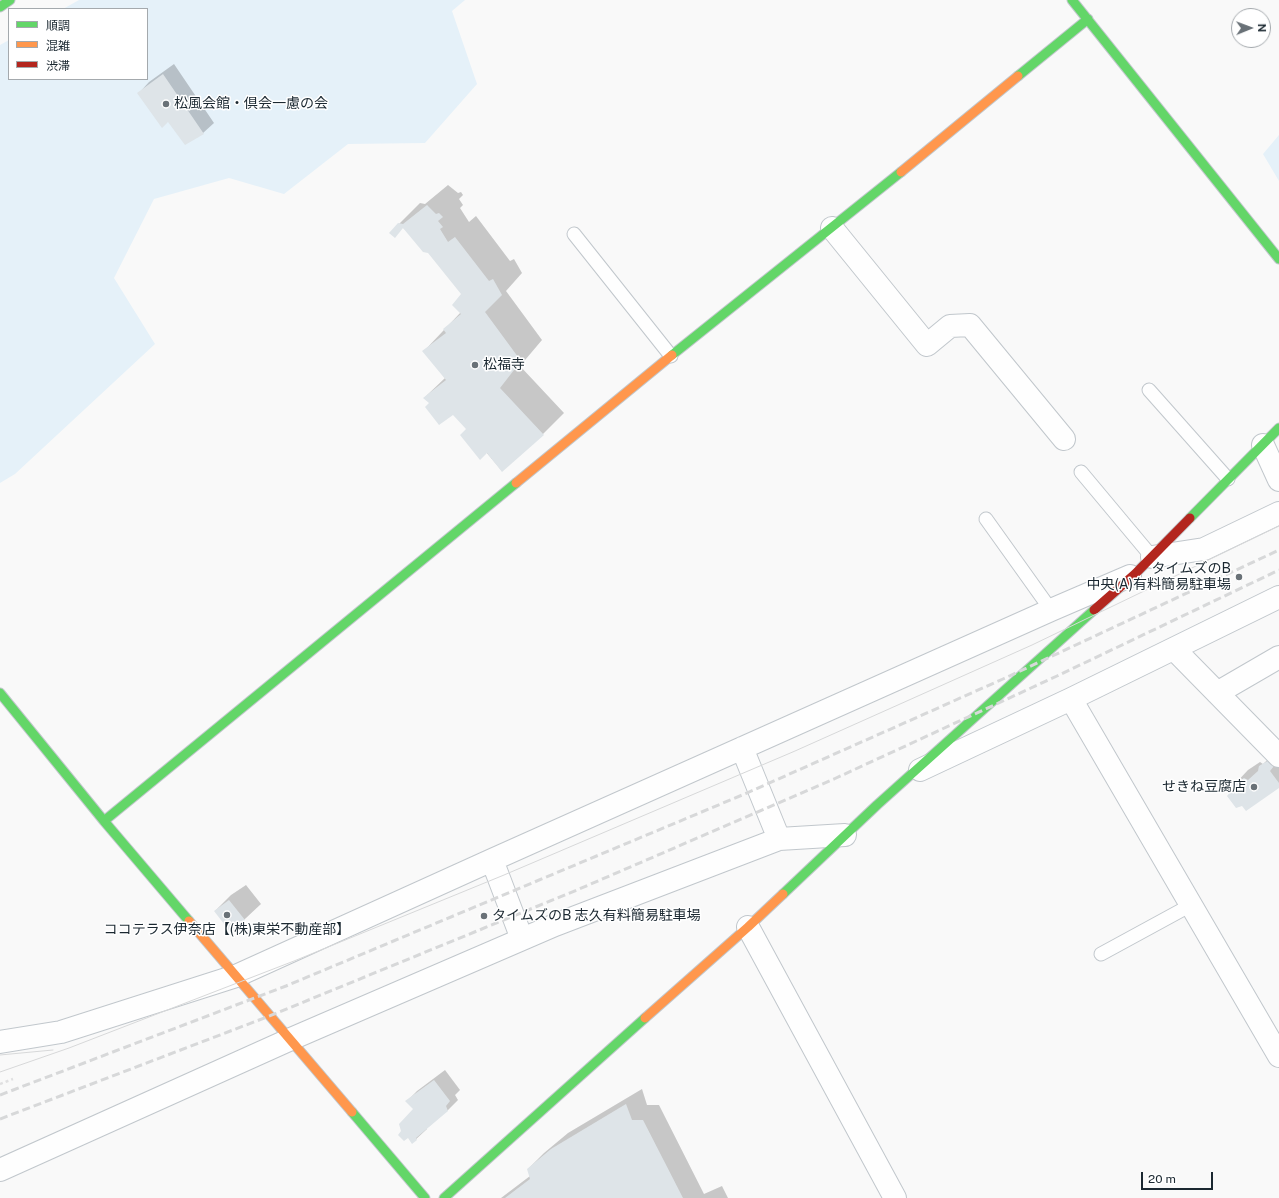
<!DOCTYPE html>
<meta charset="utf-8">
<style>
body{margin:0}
#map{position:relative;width:1279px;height:1198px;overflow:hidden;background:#f9f9f9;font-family:"Public Sans","Noto Sans JP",sans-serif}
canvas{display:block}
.legend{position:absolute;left:8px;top:8px;width:140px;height:72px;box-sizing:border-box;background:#fff;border:1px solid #a4a9ad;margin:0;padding:5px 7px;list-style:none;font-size:12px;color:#1b2831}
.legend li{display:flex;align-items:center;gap:8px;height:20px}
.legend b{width:20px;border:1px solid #a4a9ad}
.north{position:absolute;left:1231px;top:8px;width:40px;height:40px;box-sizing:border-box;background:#fff;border:1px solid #a4a9ad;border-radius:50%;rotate:89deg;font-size:11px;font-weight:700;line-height:16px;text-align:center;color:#1b2831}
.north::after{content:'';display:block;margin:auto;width:14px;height:18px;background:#697177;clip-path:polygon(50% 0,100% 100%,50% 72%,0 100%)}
.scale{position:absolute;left:1141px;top:1172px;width:72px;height:18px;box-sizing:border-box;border:2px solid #1b2831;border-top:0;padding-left:5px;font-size:12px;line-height:14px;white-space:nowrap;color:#1b2831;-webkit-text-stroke:3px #fff;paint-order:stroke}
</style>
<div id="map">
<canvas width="1279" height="1198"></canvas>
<ul class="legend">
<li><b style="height:5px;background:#63d668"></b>順調</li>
<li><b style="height:5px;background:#ff974d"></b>混雑</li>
<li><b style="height:5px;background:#b3261e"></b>渋滞</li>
</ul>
<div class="north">N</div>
<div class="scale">20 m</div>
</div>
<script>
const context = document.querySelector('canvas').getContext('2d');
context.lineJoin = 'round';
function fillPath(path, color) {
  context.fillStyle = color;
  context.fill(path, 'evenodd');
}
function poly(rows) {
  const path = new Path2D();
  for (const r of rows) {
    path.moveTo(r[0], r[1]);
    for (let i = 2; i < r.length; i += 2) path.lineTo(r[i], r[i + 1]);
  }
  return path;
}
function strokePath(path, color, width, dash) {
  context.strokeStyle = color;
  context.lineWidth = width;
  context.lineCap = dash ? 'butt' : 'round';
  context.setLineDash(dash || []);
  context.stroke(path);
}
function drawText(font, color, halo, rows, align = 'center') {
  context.font = font + ' "Public Sans","Noto Sans JP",sans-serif';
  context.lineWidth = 3;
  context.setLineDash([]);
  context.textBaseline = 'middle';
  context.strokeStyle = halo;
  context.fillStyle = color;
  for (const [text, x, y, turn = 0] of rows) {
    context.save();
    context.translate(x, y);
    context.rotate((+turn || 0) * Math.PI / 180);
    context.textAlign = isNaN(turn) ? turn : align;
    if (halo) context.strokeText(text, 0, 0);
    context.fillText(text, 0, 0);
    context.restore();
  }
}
fillPath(poly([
 [79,0,465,0,452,11,477,84,425,143,348,144,284,194,229,178,154,199,114,278,155,344,15,474,0,483,0,45,9,40,9,79,147,79,147,9,63,9],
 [1279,135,1279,181,1263,154]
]), '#e5f1f9');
fillPath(poly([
 [174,64,214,123,203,133,169,120,139,93,149,82],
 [448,185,458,193,461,192,463,195,459,199,463,205,460,208,469,222,476,216,510,261,514,259,522,273,506,291,542,340,520,366,564,413,543,434,502,471,453,413,430,403,424,398,445,378,424,351,461,312,462,294,429,252,399,224,420,203,425,204],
 [1279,749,1279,787,1232,791,1232,787,1248,770,1260,762,1263,764],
 [246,885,261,904,231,932,215,911,231,895],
 [445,1070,460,1090,455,1095,458,1100,448,1110,427,1128,427,1129,413,1142,415,1109,407,1101,417,1091],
 [642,1089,647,1105,659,1105,704,1194,722,1186,728,1198,501,1198,530,1176,528,1169,544,1153,568,1133]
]), '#0003');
fillPath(poly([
 [163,74,204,134,185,145,168,122,162,128,137,93],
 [427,205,436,214,439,213,443,217,438,221,443,227,440,229,448,242,455,237,489,281,493,279,502,295,485,312,521,361,500,388,544,435,502,472,487,453,480,460,460,435,466,429,453,415,439,425,425,407,429,403,423,398,446,380,422,351,446,333,443,329,461,314,452,305,461,294,428,253,423,252,403,228,395,238,389,233,398,223,403,224],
 [1271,759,1274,766,1270,771,1279,783,1279,788,1246,811,1242,806,1236,808,1227,796,1231,791,1231,786,1244,778,1248,780,1258,771,1259,766],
 [229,900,245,920,231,933,214,911],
 [434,1080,450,1101,446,1106,448,1111,416,1138,417,1140,412,1144,408,1138,404,1141,398,1135,401,1131,399,1124,413,1109,405,1101],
 [626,1104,632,1120,643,1120,683,1198,505,1198,530,1179,527,1169,551,1149]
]), '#dee4e8');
const lane = poly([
 [574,234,671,356],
 [1149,390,1228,479],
 [1081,472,1152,557],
 [986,519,1051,610],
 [1101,954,1191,905]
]);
const street = poly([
 [832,228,927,345,950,326,970,325,1064,439],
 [1263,445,1279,480],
 [1152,557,1204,549,1279,513],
 [1174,649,1279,756],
 [1217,693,1279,657],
 [1071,699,1279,1056],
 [742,748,779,839],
 [920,770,1071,699,1279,597],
 [492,860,522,939],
 [748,927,895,1198],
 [0,1042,61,1032,236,976,492,860,1051,610,1130,576],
 [0,1170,291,1039,555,925,779,839,845,835]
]);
const fast = poly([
 [1072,0,1279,259],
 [0,7,10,0],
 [1018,76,1088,19],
 [672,355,901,172],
 [1190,518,1279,428],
 [0,693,104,821,189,921],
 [104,821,516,483],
 [783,894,877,805,1094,610],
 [352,1112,425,1198],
 [444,1198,645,1018]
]);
const slow = poly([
 [901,172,1018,76],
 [516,483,672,355],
 [189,921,352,1112],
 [645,1018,748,927,783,894]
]);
const jam = poly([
 [1094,610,1135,574,1190,518]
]);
strokePath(lane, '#c1c7cc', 15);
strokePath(street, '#c1c7cc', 24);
strokePath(fast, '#c1c7cc', 11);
strokePath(slow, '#c1c7cc', 11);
strokePath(jam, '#c1c7cc', 11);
strokePath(poly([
 [0,1084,13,1079]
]), '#e0e0e1', 2.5, [3, 3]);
strokePath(lane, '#fefefe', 13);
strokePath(street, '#fefefe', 22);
strokePath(fast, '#63d668', 9);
strokePath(slow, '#ff974d', 9);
strokePath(jam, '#b3261e', 9);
strokePath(poly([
 [0,1055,53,1050],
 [0,1072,69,1048,294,961,504,875,795,751,1032,645,1279,526]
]), '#d7d8d9', 1);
strokePath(poly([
 [0,1095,286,986,747,793,1003,679,1279,550],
 [0,1119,267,1017,577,890,834,779,1057,676,1279,570]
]), '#d7d8d9', 3, [8, 4]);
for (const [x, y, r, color] of [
 [166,104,4,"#697177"],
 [475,365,4,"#697177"],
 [1239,577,4,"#697177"],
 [1254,787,4,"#697177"],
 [227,915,4,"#697177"],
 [484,916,4,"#697177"]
]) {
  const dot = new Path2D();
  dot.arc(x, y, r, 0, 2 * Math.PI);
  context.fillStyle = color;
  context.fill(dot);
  strokePath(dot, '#fff', 1.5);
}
drawText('14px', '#1b2831', '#fff', [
 ["松風会館・倶会一慮の会",174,104],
 ["松福寺",483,365],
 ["タイムズのB",1231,569,"right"],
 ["中央(A)有料簡易駐車場",1231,585,"right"],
 ["せきね豆腐店",1246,787,"right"],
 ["タイムズのB 志久有料簡易駐車場",492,916],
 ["ココテラス伊奈店【(株)東栄不動産部】",227,930,"center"]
], 'left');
</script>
